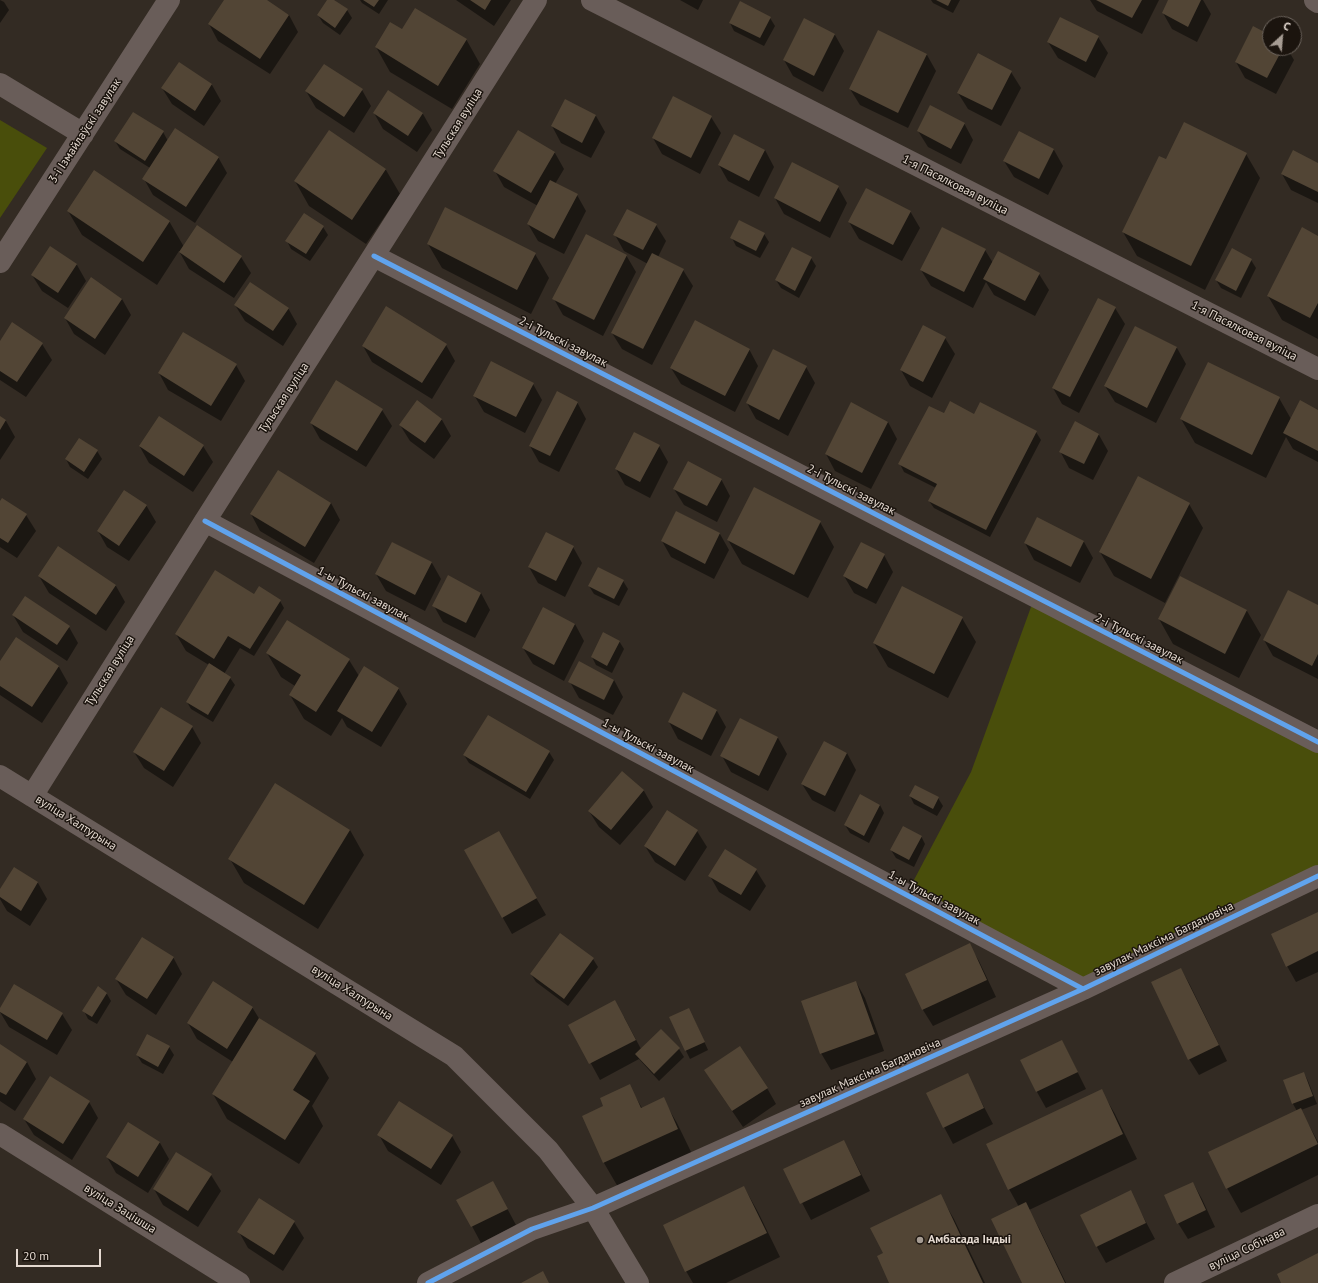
<!DOCTYPE html>
<meta charset="utf-8">
<style>
body{margin:0}
#map{position:relative;width:1318px;height:1283px;overflow:hidden;background:#332b23;font-family:"PT Sans",sans-serif}
canvas{display:block}
.north{position:absolute;left:1262px;top:16px;width:40px;height:40px;box-sizing:border-box;background:#1b140e;border:1px solid #6b635c;border-radius:50%;rotate:26deg;font-size:11px;font-weight:700;line-height:16px;text-align:center;color:#e4d9d0}
.north::after{content:'';display:block;margin:auto;width:14px;height:18px;background:#a69c93;clip-path:polygon(50% 0,100% 100%,50% 72%,0 100%)}
.scale{position:absolute;left:16px;top:1249px;width:85px;height:18px;box-sizing:border-box;border:2px solid #e4d9d0;border-top:0;padding-left:5px;font-size:12px;line-height:14px;white-space:nowrap;color:#e4d9d0;-webkit-text-stroke:3px #1b140e;paint-order:stroke}
</style>
<div id="map">
<canvas width="1318" height="1283"></canvas>
<div class="north">С</div>
<div class="scale">20 m</div>
</div>
<script>
const context = document.querySelector('canvas').getContext('2d');
context.lineJoin = 'round';
function fillPath(path, color) {
  context.fillStyle = color;
  context.fill(path, 'evenodd');
}
function poly(rows) {
  const path = new Path2D();
  for (const r of rows) {
    path.moveTo(r[0], r[1]);
    for (let i = 2; i < r.length; i += 2) path.lineTo(r[i], r[i + 1]);
  }
  return path;
}
function strokePath(path, color, width, dash) {
  context.strokeStyle = color;
  context.lineWidth = width;
  context.lineCap = dash ? 'butt' : 'round';
  context.setLineDash(dash || []);
  context.stroke(path);
}
function drawText(font, color, halo, rows, align = 'center') {
  context.font = font + ' "PT Sans",sans-serif';
  context.lineWidth = 3;
  context.setLineDash([]);
  context.textBaseline = 'middle';
  context.strokeStyle = halo;
  context.fillStyle = color;
  for (const [text, x, y, turn = 0] of rows) {
    context.save();
    context.translate(x, y);
    context.rotate((+turn || 0) * Math.PI / 180);
    context.textAlign = isNaN(turn) ? turn : align;
    if (halo) context.strokeText(text, 0, 0);
    context.fillText(text, 0, 0);
    context.restore();
  }
}
fillPath(poly([
 [0,120,47,148,0,218],
 [1035,596,1318,742,1318,876,1083,989,906,895,971,772]
]), '#494e0b');
fillPath(poly([
 [0,0,4,2,9,10,0,23],
 [225,0,265,0,289,15,298,32,270,74,218,41,209,24],
 [328,0,332,0,347,10,352,18,340,35,323,23,318,15],
 [360,0,388,0,379,14,362,3],
 [456,0,511,0,494,26],
 [680,0,703,0,698,10],
 [931,0,960,0,953,13,933,3],
 [1090,0,1159,0,1142,34,1097,11],
 [1169,0,1203,0,1211,14,1197,42,1172,29,1163,13],
 [770,18,775,26,764,46,734,31,730,23],
 [804,20,835,35,844,51,823,92,793,76,784,60],
 [403,31,466,39,480,64,452,109,390,72,376,47],
 [879,32,927,55,936,71,908,128,860,105,850,89],
 [1270,36,1270,48,1287,48,1294,60,1276,94,1245,78,1236,62],
 [1098,37,1108,53,1095,78,1058,58,1048,42],
 [179,63,212,85,221,101,204,126,172,104,162,88],
 [1011,72,1021,88,1001,126,968,109,958,93],
 [362,90,371,106,354,133,316,108,306,91],
 [389,91,423,114,432,130,417,152,383,129,374,113],
 [133,113,163,132,168,141,218,157,227,173,195,223,153,195,144,179,150,168,120,149,115,141],
 [596,116,605,132,591,158,561,143,552,126],
 [711,117,721,133,700,174,662,154,653,138],
 [964,123,973,140,961,164,928,147,918,131],
 [329,131,386,170,400,194,366,244,309,206,295,181],
 [518,131,555,153,564,169,555,184,577,195,586,211,564,254,538,241,528,224,538,206,504,187,495,171],
 [1019,132,1054,150,1063,166,1048,195,1014,177,1004,161],
 [765,150,774,167,759,197,728,181,719,165],
 [1246,154,1260,178,1205,290,1137,256,1123,232,1166,160],
 [1318,164,1318,203,1291,190,1282,174],
 [838,187,847,203,830,238,784,214,775,198],
 [68,211,169,221,184,247,241,257,251,273,234,298,189,269,179,251,157,285,82,235],
 [910,211,920,228,902,261,859,239,849,222],
 [304,215,323,227,328,235,310,261,291,249,287,241],
 [656,225,666,241,658,257,683,270,693,286,652,365,622,349,612,333,648,264,624,251,615,235],
 [764,234,769,242,760,258,736,246,732,238],
 [1318,237,1318,339,1282,320,1268,296],
 [428,244,535,254,549,278,531,314,442,268],
 [50,247,77,265,86,281,68,308,42,291,32,275],
 [985,250,993,263,1039,274,1049,290,1035,316,994,295,986,282,973,308,931,286,921,270],
 [626,255,636,272,603,336,563,315,554,299],
 [811,258,816,266,799,298,781,288,776,280],
 [1251,260,1256,268,1241,298,1221,288,1216,280],
 [122,299,131,315,105,355,74,334,65,318],
 [235,305,288,308,297,324,283,346,245,321],
 [1115,308,1125,324,1079,413,1062,404,1053,388],
 [1136,327,1177,348,1186,364,1156,423,1115,402,1105,386],
 [945,338,955,354,932,398,910,386,901,370],
 [0,342,42,344,52,360,26,397,0,380],
 [446,345,455,361,432,399,372,362,363,346],
 [749,349,758,366,735,412,681,384,671,368],
 [236,365,245,381,221,421,168,390,159,373],
 [806,367,815,383,788,436,756,419,747,403],
 [533,384,542,400,525,433,484,412,474,395],
 [1279,398,1291,419,1318,411,1318,462,1293,449,1286,437,1266,478,1195,443,1181,419],
 [417,402,442,420,451,436,434,459,410,441,400,425],
 [577,402,586,419,559,472,539,462,530,446],
 [382,410,392,426,366,467,320,439,311,423],
 [944,414,975,415,1036,432,1041,440,990,537,934,508,929,501,936,488,904,472,900,464],
 [0,417,6,421,15,437,0,460],
 [888,422,897,439,871,489,835,471,826,454],
 [1075,422,1099,435,1108,451,1093,480,1069,468,1060,451],
 [79,439,97,451,102,459,88,479,70,467,66,459],
 [203,446,213,462,193,492,149,463,140,447],
 [659,446,668,462,650,498,625,485,616,469],
 [721,479,730,496,717,522,684,505,674,489],
 [754,488,820,522,834,547,808,598,742,564,728,540],
 [0,502,26,515,36,531,17,558,0,547],
 [331,503,340,520,314,563,260,531,251,514],
 [1189,504,1203,528,1165,603,1114,576,1100,552],
 [146,505,156,522,129,561,107,547,98,531],
 [677,512,720,534,729,550,714,579,671,557,662,541],
 [1037,519,1084,542,1093,558,1080,583,1034,560,1025,543],
 [393,543,432,563,441,579,425,611,386,591,376,574],
 [573,547,582,563,565,597,538,583,529,567],
 [58,548,116,586,125,602,106,631,49,593,39,576],
 [884,555,893,572,876,604,854,593,844,576],
 [1181,577,1247,611,1261,635,1239,678,1173,644,1159,619],
 [623,581,628,589,619,606,594,594,589,586],
 [481,593,490,610,475,638,443,622,434,606],
 [255,595,280,601,284,608,254,656,240,648,224,674,230,678,235,685,213,722,191,709,187,702,209,665,186,651,176,634],
 [1318,607,1318,679,1273,656,1264,640],
 [13,615,69,627,78,643,67,661,23,632],
 [962,618,976,642,948,698,888,667,874,643],
 [575,624,584,641,564,681,533,664,523,648],
 [16,639,59,667,68,683,42,723,0,695,0,663],
 [619,641,624,649,612,673,596,665,592,657],
 [267,653,349,660,359,676,398,688,407,704,381,747,347,727,342,718,331,736,304,719,290,695,295,686,281,677],
 [614,680,623,697,613,715,579,698,570,682],
 [684,693,717,711,726,727,711,756,678,739,669,722],
 [740,719,778,738,787,754,768,791,731,772,722,756],
 [192,727,201,743,173,787,144,768,134,752],
 [824,742,847,753,856,770,835,812,812,800,802,784],
 [549,752,554,760,530,799,469,763,464,755],
 [622,773,644,791,653,807,620,845,599,827,589,811],
 [910,796,938,798,943,806,937,816,914,804],
 [880,805,884,813,869,843,850,833,845,825],
 [350,830,364,855,318,929,244,883,230,859],
 [697,831,707,847,685,881,655,862,645,846],
 [498,832,546,915,512,934,465,851],
 [921,836,925,844,914,867,896,858,891,850],
 [15,868,38,883,47,899,30,926,7,911,0,899,0,891],
 [756,870,766,886,750,911,719,892,710,876],
 [1318,913,1318,972,1296,982,1287,966],
 [969,945,979,961,996,997,933,1026,923,1010,906,974],
 [173,957,182,974,156,1015,126,995,116,979],
 [593,959,598,967,568,1006,536,982,531,974],
 [1181,969,1190,985,1227,1061,1199,1075,1189,1059],
 [856,982,865,998,884,1051,831,1070,821,1053],
 [98,988,107,994,111,1001,97,1024,88,1019,84,1011],
 [252,1007,260,1020,315,1054,329,1078,312,1106,323,1126,299,1164,227,1119,213,1094,233,1062,197,1039,188,1023],
 [0,1010,62,1014,72,1030,57,1055,9,1027,0,1012],
 [624,1017,641,1049,661,1030,679,1049,684,1057,659,1081,639,1059,600,1080,570,1025],
 [693,1017,708,1050,690,1059,670,1018],
 [1062,1041,1086,1089,1046,1108,1037,1092,1021,1060],
 [0,1046,27,1062,36,1079,15,1111,0,1101],
 [169,1047,174,1055,163,1074,142,1063,137,1055],
 [705,1070,767,1088,776,1104,743,1127,715,1086],
 [1304,1073,1308,1081,1317,1104,1301,1110,1318,1142,1318,1175,1241,1213,1227,1188,1297,1111,1293,1104,1284,1080],
 [967,1075,993,1124,953,1144,944,1127],
 [629,1086,642,1108,663,1099,677,1123,692,1154,618,1187,604,1163,583,1116,605,1106],
 [1101,1090,1115,1114,1137,1159,1029,1210,1039,1228,1066,1283,1023,1283,1019,1207,1009,1189],
 [89,1102,98,1118,72,1160,34,1135,24,1119],
 [128,1123,160,1143,169,1159,148,1193,116,1173,107,1157],
 [379,1135,452,1136,461,1152,441,1185,388,1151],
 [844,1141,870,1191,811,1220,785,1170],
 [177,1154,211,1175,221,1191,198,1227,163,1205,154,1189],
 [493,1182,516,1225,481,1243,458,1200],
 [1193,1183,1202,1199,1215,1227,1188,1239,1178,1223],
 [744,1187,758,1212,780,1257,726,1283,693,1283,686,1271],
 [1130,1192,1155,1239,1106,1263,1097,1247],
 [940,1195,954,1219,985,1283,891,1283],
 [294,1222,304,1238,283,1271,248,1248,239,1232]
]), '#0007');
fillPath(poly([
 [224,0,267,0,289,15,260,59,208,24],
 [327,0,334,0,348,9,335,28,317,15],
 [363,0,379,0,374,7],
 [470,0,491,0,485,10],
 [936,0,951,0,948,6],
 [1096,0,1142,0,1132,18],
 [1168,0,1201,0,1188,27,1162,13],
 [740,1,771,17,760,38,729,23],
 [415,8,467,39,438,86,375,47,390,22,402,29],
 [1060,17,1099,36,1086,62,1047,42],
 [804,18,835,34,814,76,783,60],
 [1253,26,1270,35,1270,48,1283,48,1267,78,1235,62],
 [878,30,927,54,898,113,849,89],
 [978,53,1012,71,992,110,957,93],
 [179,62,212,84,195,111,161,88],
 [324,64,363,89,344,117,305,91],
 [388,90,423,113,408,136,373,113],
 [673,96,712,116,691,158,652,138],
 [565,99,596,115,582,143,551,126],
 [930,105,965,123,951,149,917,131],
 [133,112,164,131,145,161,114,141],
 [1184,122,1247,153,1191,266,1122,232,1159,156,1166,159],
 [175,128,219,157,186,207,142,179],
 [329,130,386,169,352,220,294,181],
 [518,130,555,152,531,193,493,171],
 [1019,131,1054,149,1039,179,1003,161],
 [734,134,765,150,749,181,718,165],
 [1293,150,1318,163,1318,192,1281,174],
 [792,162,839,186,820,222,774,198],
 [94,170,170,221,143,262,67,211],
 [550,180,578,194,554,239,527,224],
 [866,188,911,211,893,245,848,222],
 [445,207,536,253,517,290,427,244],
 [627,209,657,224,643,250,613,235],
 [304,213,324,226,306,254,285,241],
 [739,220,765,233,756,251,730,238],
 [197,225,242,256,224,283,179,252],
 [942,227,986,249,964,292,920,270],
 [1302,227,1318,236,1318,303,1310,318,1267,296],
 [586,234,627,255,594,320,552,299],
 [50,246,77,264,58,293,31,275],
 [792,247,812,257,795,291,775,280],
 [1232,248,1252,259,1236,291,1215,280],
 [998,251,1040,273,1025,301,983,279],
 [652,253,684,269,643,349,611,333],
 [91,277,122,299,95,339,64,318],
 [250,282,289,308,273,331,234,305],
 [1098,298,1116,307,1070,397,1052,388],
 [386,306,447,344,422,383,362,346],
 [695,320,750,349,725,396,670,368],
 [12,322,43,343,17,382,0,371,0,341],
 [923,325,946,337,923,382,900,370],
 [1135,326,1177,347,1147,408,1104,386],
 [183,332,237,364,211,406,158,373],
 [773,349,807,366,779,420,746,403],
 [491,361,534,383,516,417,473,396],
 [1208,362,1280,397,1252,455,1180,419],
 [336,380,383,409,357,451,310,423],
 [557,391,578,402,550,456,529,446],
 [417,400,442,419,425,443,399,425],
 [1300,400,1318,410,1318,451,1283,433],
 [950,401,974,414,980,402,1037,431,986,530,928,501,937,484,898,464,929,406,944,413],
 [851,402,888,422,862,473,825,454],
 [0,416,6,420,0,430],
 [159,416,204,445,184,476,139,446],
 [1075,421,1099,434,1084,464,1059,452],
 [634,432,660,445,640,482,615,469],
 [79,438,98,450,84,472,65,459],
 [688,461,722,479,707,506,673,489],
 [278,470,331,503,305,547,250,514],
 [1138,476,1190,503,1151,579,1099,552],
 [754,487,821,521,794,575,727,540],
 [124,490,147,505,119,546,97,531],
 [2,498,27,514,8,543,0,538,0,501],
 [676,511,720,533,705,564,661,541],
 [1037,517,1084,541,1071,567,1024,543],
 [546,532,574,546,556,581,528,567],
 [392,542,432,562,415,595,375,574],
 [861,542,885,554,867,589,843,576],
 [58,546,116,585,96,615,38,576],
 [598,567,624,580,614,599,588,586],
 [215,570,254,594,259,586,281,600,250,649,228,636,214,659,175,634],
 [448,575,481,593,466,623,432,606],
 [1180,576,1247,610,1225,654,1158,619],
 [902,586,963,617,934,674,873,643],
 [1288,590,1318,605,1318,654,1312,666,1263,640],
 [25,596,70,626,57,645,12,615],
 [543,607,575,624,554,665,522,648],
 [287,620,350,659,316,712,289,695,301,675,266,653],
 [603,632,620,641,607,666,591,657],
 [16,637,59,666,32,707,0,686,0,661],
 [579,661,614,680,604,700,568,682],
 [209,663,231,677,208,715,186,702],
 [364,666,399,688,372,732,337,711],
 [683,692,717,710,702,740,668,722],
 [161,707,193,726,164,771,133,752],
 [488,715,550,751,526,792,463,755],
 [740,718,778,737,759,776,720,756],
 [824,741,847,753,825,796,801,784],
 [622,771,644,790,611,830,588,811],
 [275,783,350,830,304,905,228,859],
 [915,785,939,797,933,809,909,796],
 [860,794,880,805,864,836,844,825],
 [667,810,698,830,675,866,644,846],
 [903,826,922,836,909,860,890,850],
 [499,831,537,898,502,918,464,850],
 [725,849,757,869,741,895,708,876],
 [14,867,38,882,21,911,0,897,0,889],
 [1318,912,1318,951,1286,967,1271,934],
 [560,933,594,958,564,999,530,974],
 [142,937,174,957,147,999,115,979],
 [970,943,987,980,922,1010,905,974],
 [1181,968,1219,1045,1188,1060,1151,982],
 [213,981,253,1007,227,1049,187,1023],
 [856,981,875,1034,820,1054,801,1001],
 [14,984,63,1013,47,1040,0,1012,0,1008],
 [98,986,107,993,92,1017,82,1011],
 [615,1000,636,1040,589,1064,568,1025],
 [689,1008,705,1042,685,1051,669,1017],
 [259,1018,316,1053,293,1090,310,1101,285,1140,212,1094],
 [661,1029,680,1048,654,1074,635,1054],
 [147,1034,170,1046,158,1067,136,1055],
 [1062,1040,1078,1072,1036,1092,1020,1060],
 [0,1044,27,1062,6,1095,0,1092],
 [740,1046,768,1088,732,1111,704,1070],
 [1304,1072,1313,1096,1292,1104,1283,1080],
 [968,1073,984,1108,943,1128,926,1093],
 [50,1076,90,1101,63,1144,23,1119],
 [630,1084,641,1108,664,1097,678,1129,603,1163,582,1116,603,1106,600,1098],
 [1102,1089,1123,1134,1008,1190,986,1144],
 [399,1101,453,1135,431,1169,377,1135],
 [1301,1108,1318,1144,1226,1189,1208,1152],
 [128,1122,160,1142,138,1177,106,1157],
 [844,1140,861,1175,800,1204,783,1169],
 [176,1152,212,1174,188,1211,153,1189],
 [493,1181,508,1209,471,1227,456,1200],
 [1193,1182,1206,1210,1177,1224,1164,1195],
 [744,1186,767,1233,685,1272,663,1225],
 [1131,1190,1146,1223,1096,1247,1080,1215],
 [941,1194,983,1283,889,1283,877,1256,883,1253,870,1228],
 [259,1198,295,1221,274,1255,237,1232],
 [1026,1202,1065,1283,1022,1283,991,1219],
 [1318,1253,1318,1283,1281,1283,1277,1274],
 [543,1271,549,1283,521,1283]
]), '#524535');
strokePath(poly([
 [592,0,1318,369],
 [1315,0,1318,2],
 [0,84,83,134],
 [374,256,1318,742],
 [0,262,169,0],
 [205,521,1083,989],
 [0,776,454,1056,548,1150,593,1208,638,1283],
 [32,796,205,521,536,0],
 [0,1134,239,1283],
 [428,1283,532,1229,593,1208,1083,989,1318,876],
 [1175,1283,1318,1215]
]), '#695d59', 22);
strokePath(poly([
 [374,256,1318,742],
 [205,521,1083,989],
 [428,1283,532,1229,593,1208,1083,989,1318,876]
]), '#60a3ed', 5);
for (const [x, y, r, color] of [
 [920,1240,4,"#a69c93"]
]) {
  const dot = new Path2D();
  dot.arc(x, y, r, 0, 2 * Math.PI);
  context.fillStyle = color;
  context.fill(dot);
  strokePath(dot, '#1b140e', 1.5);
}
drawText('12px', '#e4d9d0', '#1b140e', [
 ["Тульская вуліца",458,124,-58],
 ["3-і Ізмайлаўскі завулак",85,131,-57],
 ["1-я Пасялковая вуліца",955,185,27],
 ["1-я Пасялковая вуліца",1244,331,27],
 ["2-і Тульскі завулак",563,342,27],
 ["Тульская вуліца",284,398,-57],
 ["2-і Тульскі завулак",851,490,27],
 ["1-ы Тульскі завулак",363,594,28],
 ["2-і Тульскі завулак",1139,639,27],
 ["Тульская вуліца",110,671,-58],
 ["1-ы Тульскі завулак",648,746,28],
 ["вуліца Халтурына",76,823,32],
 ["1-ы Тульскі завулак",934,898,28],
 ["завулак Максіма Багдановіча",1164,939,-26],
 ["вуліца Халтурына",352,993,32],
 ["завулак Максіма Багдановіча",870,1073,-24],
 ["вуліца Зацішша",120,1209,32],
 ["вуліца Собінава",1247,1249,-26]
]);
drawText('bold 12px', '#e4d9d0', '#1b140e', [
 ["Амбасада Індыі",928,1240]
], 'left');
</script>
